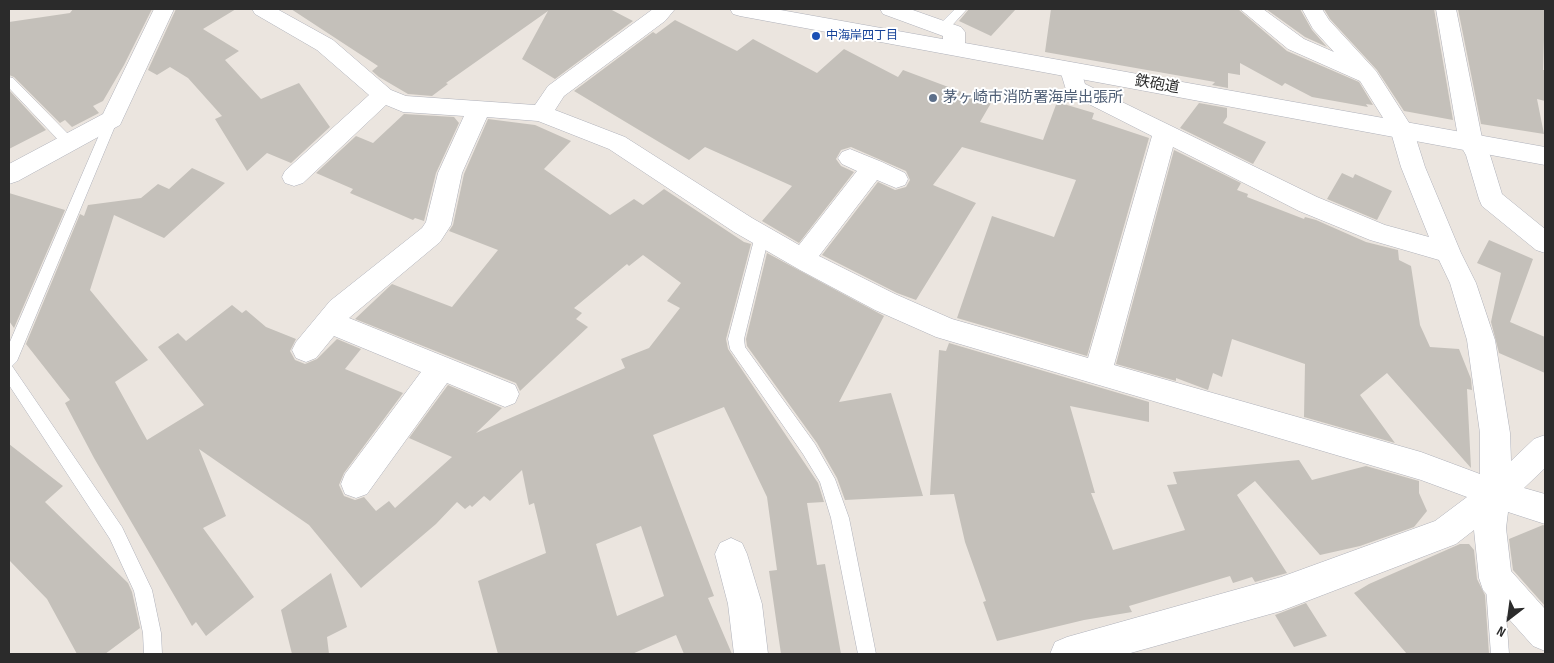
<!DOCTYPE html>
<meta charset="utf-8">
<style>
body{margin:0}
#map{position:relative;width:1554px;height:663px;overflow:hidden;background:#ebe5df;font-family:"Sofia Sans Condensed",sans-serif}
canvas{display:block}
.frame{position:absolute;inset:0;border:10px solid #2b2b2b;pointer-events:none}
.north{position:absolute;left:1484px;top:593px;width:50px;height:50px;-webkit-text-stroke:4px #fff;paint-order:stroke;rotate:210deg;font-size:14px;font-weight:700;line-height:20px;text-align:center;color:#2b2b2b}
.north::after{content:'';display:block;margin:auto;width:18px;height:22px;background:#2b2b2b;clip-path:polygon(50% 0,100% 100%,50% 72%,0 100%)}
</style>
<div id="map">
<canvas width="1554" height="663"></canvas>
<div class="frame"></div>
<div class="north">N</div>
</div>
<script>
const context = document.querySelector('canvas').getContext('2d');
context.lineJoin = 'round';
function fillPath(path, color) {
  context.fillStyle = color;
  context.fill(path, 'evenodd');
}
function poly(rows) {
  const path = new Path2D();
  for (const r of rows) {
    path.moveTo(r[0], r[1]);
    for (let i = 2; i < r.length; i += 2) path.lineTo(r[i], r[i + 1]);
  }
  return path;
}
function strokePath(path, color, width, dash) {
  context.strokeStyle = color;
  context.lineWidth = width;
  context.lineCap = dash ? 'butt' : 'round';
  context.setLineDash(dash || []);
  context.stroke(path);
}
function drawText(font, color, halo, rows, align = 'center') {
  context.font = font + ' "Sofia Sans Condensed","Noto Sans JP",sans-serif';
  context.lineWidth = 4;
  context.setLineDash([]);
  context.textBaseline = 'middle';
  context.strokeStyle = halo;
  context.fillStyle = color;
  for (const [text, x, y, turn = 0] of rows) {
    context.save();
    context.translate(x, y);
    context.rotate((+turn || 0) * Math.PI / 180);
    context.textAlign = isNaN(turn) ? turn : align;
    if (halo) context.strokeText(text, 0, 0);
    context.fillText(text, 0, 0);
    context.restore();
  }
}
fillPath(poly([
 [73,9,152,9,124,65,103,101,93,106,99,113,72,127,65,120,60,123,14,77,9,75,9,22,70,13],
 [176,9,236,9,203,29,239,51,225,60,261,99,299,83,330,127,291,163,267,153,247,171,215,119,222,116,188,78,170,67,157,75,148,70],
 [291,9,610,9,633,21,555,79,522,59,548,11,446,83,448,84,432,96,408,94,379,77,372,71,378,66],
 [969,9,1016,9,991,36,959,21],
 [1051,9,1238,9,1287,51,1359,82,1373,105,1366,104,1368,107,1312,97,1285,83,1282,86,1240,63,1240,75,1228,73,1228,88,1212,85,1215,82,1045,52],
 [1266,9,1300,9,1312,30,1327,47,1305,37],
 [1324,9,1434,9,1453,120,1404,111,1377,70,1330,19],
 [1458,9,1545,9,1543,70,1545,70,1545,101,1537,99,1544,134,1481,124],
 [675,20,737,51,753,39,817,73,844,49,898,77,903,70,991,103,980,122,1043,140,1057,102,1094,113,1092,119,1149,138,1087,356,957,318,992,216,1054,237,1076,180,962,147,933,185,976,203,916,300,897,293,822,255,878,182,895,190,906,187,910,180,906,171,851,147,841,150,836,159,841,166,854,172,799,243,762,221,792,186,705,147,689,160,574,91,653,32,656,34],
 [9,90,46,130,9,149],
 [1199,103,1227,108,1227,117,1223,123,1266,142,1253,164,1180,128],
 [404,114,454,117,459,123,436,173,424,221,415,218,413,220,350,193,353,189,316,173,356,136,373,143],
 [488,119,535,125,571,141,544,169,610,215,634,199,643,205,664,189,744,242,751,244,726,339,728,349,818,483,824,502,807,503,817,565,825,564,841,654,781,654,769,571,777,570,767,497,724,407,653,435,714,596,708,598,732,654,684,654,676,635,632,654,498,654,478,581,546,553,534,503,529,505,522,470,490,501,484,496,472,507,470,505,465,509,457,502,436,524,361,588,309,525,199,449,226,516,203,528,254,597,206,636,196,622,192,626,94,458,65,403,70,400,26,344,80,214,84,216,88,205,141,198,158,184,169,189,192,168,225,183,164,238,114,215,90,290,148,360,115,382,147,440,204,405,158,347,178,333,186,341,232,305,242,313,246,310,266,327,296,339,290,351,295,360,305,364,317,359,337,339,361,349,345,369,403,393,344,473,339,485,344,496,355,500,364,497,376,511,389,501,395,508,452,457,409,438,448,385,502,408,476,433,625,368,621,359,649,348,680,308,667,301,681,283,643,255,629,266,627,264,574,308,582,313,576,319,588,327,520,391,516,383,355,319,392,284,452,307,498,250,449,231,453,225,464,174],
 [641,526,664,596,617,616,596,544],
 [1174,150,1241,183,1237,190,1248,194,1247,197,1304,219,1305,217,1316,220,1366,242,1398,250,1399,260,1411,266,1420,325,1430,347,1459,349,1471,379,1472,390,1467,389,1471,468,1387,373,1360,395,1395,443,1304,417,1305,364,1232,339,1222,377,1213,373,1208,390,1176,378,1176,381,1116,364],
 [1342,173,1353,178,1355,174,1392,191,1377,220,1327,199],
 [9,193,65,210,14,328,9,321],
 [1489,240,1533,259,1510,322,1545,337,1545,373,1499,353,1491,322,1501,273,1477,263],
 [767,253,884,316,839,402,891,393,923,496,845,500,837,478,817,443,747,346,746,339],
 [949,343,1149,402,1149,422,1070,406,1095,493,1091,493,1113,550,1185,530,1167,485,1177,484,1173,472,1299,460,1312,480,1366,466,1419,481,1419,493,1427,511,1414,527,1360,546,1320,555,1255,481,1237,495,1287,573,1255,582,1252,577,1233,583,1230,576,1129,606,1132,612,1084,620,997,641,983,602,986,601,965,542,954,494,930,495,939,350,946,351],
 [9,444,63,486,45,502,128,583,132,592,140,628,105,654,77,654,47,599,9,560],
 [1543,525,1545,526,1545,606,1513,570,1509,539],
 [1460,544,1469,544,1474,550,1477,579,1485,595,1489,654,1407,654,1354,593,1369,584],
 [331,573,347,627,327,637,329,654,292,654,281,610],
 [1306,603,1327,636,1294,647,1275,615]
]), '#c4c0ba');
const service = poly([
 [955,9,967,9,947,31,939,31,939,25,955,9],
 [9,77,13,78,73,139,74,142,73,145,63,145,9,88,9,77],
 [112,115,118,119,17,361,12,366,122,527,152,590,161,633,162,654,144,654,143,633,134,591,110,539,9,385,9,344,106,119,112,115],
 [762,231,767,232,769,236,744,339,745,347,815,444,835,479,849,518,876,654,858,654,831,518,820,482,803,454,730,349,728,339,755,236,757,232,762,231],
 [1495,578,1501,581,1504,587,1509,654,1491,654,1486,587,1489,581,1495,578]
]);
const minor = poly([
 [154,9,174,9,120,125,18,181,9,184,9,164,103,114,154,9],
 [252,9,277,9,333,40,391,90,406,96,535,105,548,86,653,9,675,9,665,21,564,96,555,110,625,137,752,218,799,245,857,171,842,164,838,158,842,152,850,149,882,162,905,173,908,179,905,185,896,188,877,180,819,256,895,294,952,319,1088,358,1152,136,1067,93,1060,70,1063,65,1071,63,1079,65,1085,84,1317,197,1385,225,1429,237,1401,167,1390,129,1360,81,1288,49,1240,9,1263,9,1304,39,1334,52,1313,29,1302,9,1322,9,1329,20,1376,71,1413,129,1425,167,1461,253,1476,283,1495,340,1510,433,1511,461,1534,439,1545,435,1545,468,1524,488,1545,494,1545,524,1508,512,1506,528,1511,571,1545,609,1545,651,1533,646,1483,590,1479,578,1474,530,1456,544,1281,611,1127,654,1050,654,1055,642,1067,637,1281,577,1435,521,1467,497,1421,480,936,337,875,310,800,270,734,232,609,149,538,121,487,117,462,173,451,225,440,242,349,318,515,385,519,394,515,403,505,407,447,383,367,494,356,498,345,494,341,484,345,474,421,372,334,336,316,358,306,362,296,358,292,350,296,342,330,301,422,228,426,222,438,173,464,116,403,112,386,105,303,183,294,186,285,183,282,177,285,171,369,95,317,50,255,14,252,9],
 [1173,147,1299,211,1370,240,1439,260,1450,283,1467,340,1480,433,1480,474,1421,452,1114,365,1173,147],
 [880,9,910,9,961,27,965,32,965,48,962,53,954,55,946,53,943,48,943,36,883,14,880,9],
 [1436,9,1456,9,1483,143,1490,155,1502,194,1545,229,1545,253,1536,250,1482,206,1479,199,1466,155,1459,143,1436,9],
 [731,538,742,543,747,554,762,604,768,654,734,654,728,604,715,554,720,543,731,538]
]);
const tertiary = poly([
 [730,9,775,9,1545,147,1545,165,740,16,733,14,730,9]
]);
strokePath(service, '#afb1ba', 1);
strokePath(minor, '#afb1ba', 1);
strokePath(tertiary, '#afb1ba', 1);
fillPath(service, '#fff');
fillPath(minor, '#fff');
fillPath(tertiary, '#fff');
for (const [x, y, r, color] of [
 [816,36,5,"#1a4fb4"],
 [933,98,5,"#5c6f8a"]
]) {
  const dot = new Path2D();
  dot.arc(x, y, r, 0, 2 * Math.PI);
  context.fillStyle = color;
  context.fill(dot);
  strokePath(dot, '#fff', 2);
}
drawText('12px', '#164399', '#fff', [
 ["中海岸四丁目",826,36]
], 'left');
drawText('15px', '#2b2b2b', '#fff', [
 ["鉄砲道",1157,85,10]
]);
drawText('15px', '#4e5e75', '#fff', [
 ["茅ヶ崎市消防署海岸出張所",943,98]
], 'left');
</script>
